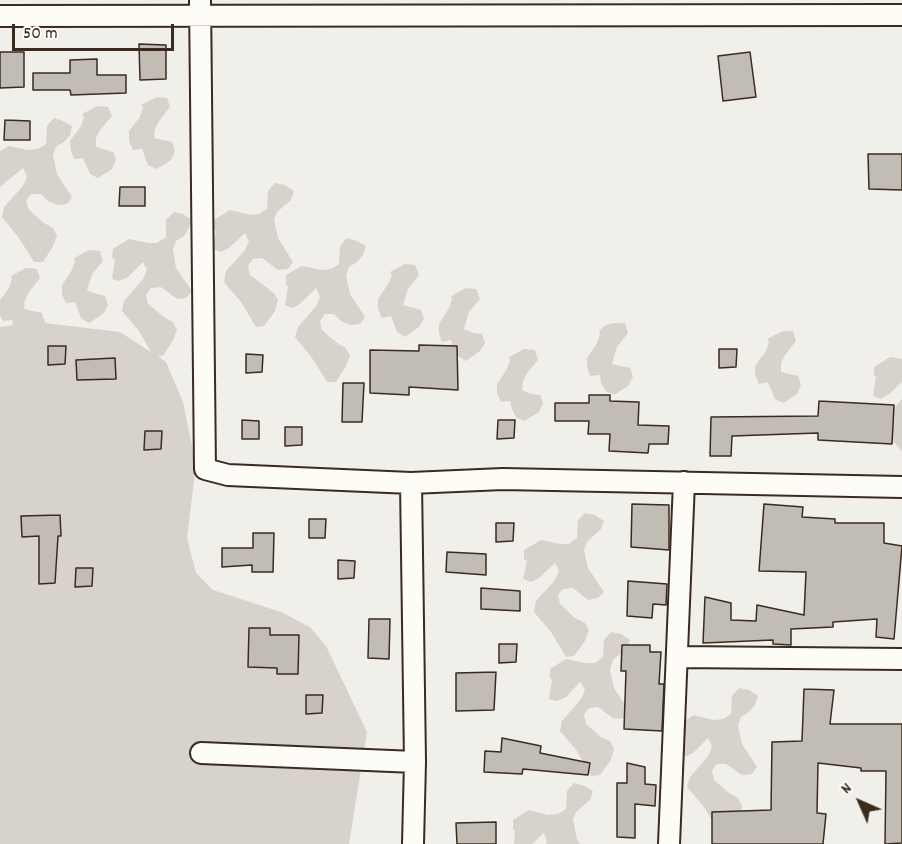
<!DOCTYPE html>
<style>
body{margin:0}
#map{position:relative;width:902px;height:844px;overflow:hidden;background:#f1efea;font-family:Dekko,sans-serif}
canvas{display:block}
.north{position:absolute;left:830px;top:772px;width:60px;height:60px;-webkit-text-stroke:4px #fdfcf7;paint-order:stroke;rotate:315deg;font-size:16px;font-weight:700;line-height:24px;text-align:center;color:#3b2a1e}
.north::after{content:'';display:block;margin:auto;width:21px;height:27px;background:#3b2a1e;clip-path:polygon(50% 0,100% 100%,50% 72%,0 100%)}
.scale{position:absolute;left:12px;top:24px;width:162px;height:27px;box-sizing:border-box;border:3px solid #3b2a1e;border-top:0;padding-left:8px;font-size:18px;line-height:21px;white-space:nowrap;color:#3b2a1e;-webkit-text-stroke:4px #fdfcf7;paint-order:stroke}
</style>
<div id="map">
<canvas width="902" height="844"></canvas>
<div class="north">N</div>
<div class="scale">50 m</div>
</div>
<script>
const context = document.querySelector('canvas').getContext('2d');
context.lineJoin = 'round';
function fillPath(path, color) {
  context.fillStyle = color;
  context.fill(path, 'evenodd');
}
function poly(rows) {
  const path = new Path2D();
  for (const r of rows) {
    path.moveTo(r[0], r[1]);
    for (let i = 2; i < r.length; i += 2) path.lineTo(r[i], r[i + 1]);
  }
  return path;
}
function strokePath(path, color, width, dash) {
  context.strokeStyle = color;
  context.lineWidth = width;
  context.lineCap = dash ? 'butt' : 'round';
  context.setLineDash(dash || []);
  context.stroke(path);
}
fillPath(poly([
 [157,97,167,98,170,107,159,121,155,129,154,138,172,142,175,151,171,160,157,169,148,165,142,149,133,150,129,141,129,131,140,117,143,108,141,105],
 [98,106,108,107,112,116,100,130,96,138,96,147,113,152,116,160,112,169,98,178,90,174,83,158,74,159,71,151,70,141,81,126,84,117,82,114],
 [54,118,63,121,72,126,70,135,64,142,56,147,53,155,57,174,72,197,67,204,57,205,48,201,41,194,31,194,26,201,29,210,44,223,53,228,57,236,53,246,43,262,34,262,19,238,2,217,4,207,23,186,27,177,23,168,0,187,0,151,9,146,28,150,38,149,46,144,47,126],
 [275,183,285,185,294,191,291,200,277,212,274,220,278,238,293,262,288,269,278,270,262,258,253,259,248,266,250,275,274,293,278,300,275,311,264,326,256,327,241,302,224,282,226,271,245,250,249,241,245,233,229,248,221,252,213,249,216,231,214,229,214,220,230,210,250,215,259,214,267,209,268,191],
 [174,212,183,214,192,220,189,228,184,236,176,241,173,249,176,268,192,291,186,298,177,299,161,287,151,288,146,295,148,304,164,317,173,322,177,330,173,340,163,356,158,356,166,362,183,402,196,465,187,538,196,573,213,590,281,612,310,627,326,646,367,732,349,844,0,844,0,327,13,325,12,320,3,321,0,315,0,300,9,288,12,279,11,276,26,268,37,269,40,278,29,292,25,300,24,309,42,313,45,323,120,332,151,352,139,331,122,311,124,301,143,279,147,270,143,262,128,277,119,281,112,279,115,260,112,258,113,249,129,239,148,243,157,243,166,237,166,220],
 [347,238,357,241,366,246,363,255,357,262,349,267,346,276,350,294,365,317,360,324,350,325,341,321,334,314,325,314,320,321,322,330,337,343,346,348,350,356,346,366,336,382,327,382,312,358,295,337,298,327,316,306,320,297,316,288,301,303,293,308,285,305,288,287,286,284,286,275,302,266,321,270,331,269,339,264,340,246],
 [89,250,100,251,103,261,92,274,87,291,105,296,108,305,104,313,89,323,81,318,75,302,66,303,62,295,62,285,72,270,75,261,74,258],
 [405,264,415,265,419,275,408,289,403,305,421,310,424,319,419,327,405,337,397,332,391,316,382,318,378,309,378,299,388,284,392,275,390,272],
 [466,288,476,289,480,299,469,312,464,329,473,333,482,334,485,343,480,351,466,361,458,356,453,349,451,340,442,342,439,333,439,324,449,308,452,299,451,296],
 [614,323,625,323,628,333,617,347,612,364,630,368,633,377,628,386,614,395,606,391,601,383,600,375,590,376,587,367,587,358,597,343,600,334,599,331,606,325],
 [783,331,793,331,796,341,785,355,781,363,781,372,798,376,801,385,797,394,783,403,775,399,768,382,759,384,755,375,755,366,766,351,769,342,767,339],
 [524,349,535,350,538,360,527,373,523,381,522,390,531,394,540,395,543,403,539,412,524,421,516,417,512,409,510,401,501,402,497,393,497,384,507,369,510,360,509,357],
 [890,357,902,359,902,382,889,394,881,399,873,396,876,377,874,375,874,367],
 [902,399,902,451,888,436,886,418],
 [585,513,595,515,604,521,601,529,587,542,584,550,588,568,604,592,598,598,588,600,573,588,563,589,558,595,560,604,575,618,585,623,589,630,585,641,574,656,566,657,551,632,534,612,536,601,555,580,559,571,555,563,539,578,531,582,523,579,527,561,524,559,524,550,541,540,560,544,569,544,577,538,578,520],
 [611,632,621,634,630,640,627,648,613,660,610,669,614,688,629,711,624,718,614,719,598,707,589,708,584,715,586,724,601,737,610,741,614,749,611,760,600,775,591,776,577,751,560,731,562,721,581,699,585,690,580,682,566,697,557,701,549,699,552,680,550,678,550,669,566,659,586,663,595,663,603,657,604,640],
 [739,688,749,690,758,696,755,705,749,712,741,717,738,725,742,744,757,767,752,774,742,775,726,764,717,764,712,771,714,780,729,793,738,798,742,806,739,816,719,832,704,807,687,787,690,777,709,755,712,746,708,738,693,753,685,757,677,755,678,725,694,715,713,720,723,719,731,714,732,696],
 [574,783,584,786,593,791,590,800,576,812,573,820,577,839,580,844,546,844,547,841,544,833,532,844,514,844,515,831,513,829,513,820,529,810,548,815,558,814,566,809,567,791]
]), '#d7d2cc');
const building = poly([
 [139,44,166,45,166,79,140,80,139,44],
 [0,52,24,52,24,87,0,88,0,52],
 [750,52,756,97,723,101,718,56,750,52],
 [97,59,97,75,126,75,126,93,71,95,70,90,33,90,33,73,70,73,70,60,97,59],
 [5,120,30,121,30,140,4,140,5,120],
 [868,154,902,154,902,190,869,189,868,154],
 [120,187,145,187,145,206,119,206,120,187],
 [419,345,457,346,458,390,409,387,409,395,370,393,370,350,419,351,419,345],
 [48,346,66,346,65,364,48,365,48,346],
 [719,349,737,349,736,367,719,368,719,349],
 [246,354,263,355,262,372,246,373,246,354],
 [115,358,116,379,77,380,76,360,115,358],
 [343,383,364,383,362,422,342,422,343,383],
 [589,395,610,395,610,401,639,402,638,425,669,426,668,444,649,444,648,453,609,451,610,434,588,434,589,421,555,421,555,403,589,403,589,395],
 [819,401,894,405,892,444,818,440,818,433,732,436,731,456,710,456,711,417,818,416,819,401],
 [242,420,259,421,259,439,242,439,242,420],
 [498,420,515,420,514,438,497,439,498,420],
 [285,427,302,427,302,445,285,446,285,427],
 [145,431,162,431,161,449,144,450,145,431],
 [632,504,669,505,669,550,631,547,632,504],
 [764,504,803,507,802,517,835,519,835,523,884,523,884,543,902,546,894,639,876,637,877,619,833,622,833,627,791,629,791,645,773,644,773,640,703,643,705,597,731,603,731,620,756,621,757,605,804,615,806,572,759,571,764,504],
 [60,515,61,536,58,536,55,583,39,584,39,536,22,537,21,516,60,515],
 [309,519,326,519,325,538,309,538,309,519],
 [496,523,514,523,513,541,496,542,496,523],
 [253,533,274,533,273,572,252,572,252,565,222,567,222,548,253,548,253,533],
 [447,552,486,554,486,575,446,572,447,552],
 [338,560,355,561,354,578,338,579,338,560],
 [76,568,93,568,92,586,75,587,76,568],
 [628,581,667,584,666,605,653,604,652,618,627,616,628,581],
 [481,588,520,591,520,611,481,609,481,588],
 [369,619,390,619,389,659,368,658,369,619],
 [249,628,270,628,270,635,299,635,298,674,277,674,277,668,248,667,249,628],
 [499,644,517,644,516,662,499,663,499,644],
 [622,645,650,645,650,652,661,652,659,684,664,684,662,731,624,729,626,671,621,671,622,645],
 [496,672,494,710,456,711,456,673,496,672],
 [804,689,834,690,830,724,902,724,902,843,885,844,886,771,861,771,861,768,818,763,817,813,826,814,823,844,712,844,712,812,771,810,772,742,802,741,804,689],
 [306,695,323,695,322,713,306,714,306,695],
 [502,738,541,746,540,753,590,763,588,775,523,769,522,774,484,772,485,751,501,752,502,738],
 [627,763,645,767,645,784,656,785,655,806,635,804,635,838,617,837,617,783,627,783,627,763],
 [496,822,496,844,457,844,456,823,496,822]
]);
fillPath(building, '#c1bcb4');
strokePath(building, '#3b2a1e', 1.5);
const street = poly([
 [200,0,205,469,228,475,411,483,503,479,902,487],
 [0,16,902,15],
 [411,483,415,762,413,844],
 [677,657,902,659],
 [201,753,415,762],
 [669,844,684,482]
]);
strokePath(street, '#3b2a1e', 24);
strokePath(street, '#fdfcf7', 20);
</script>
